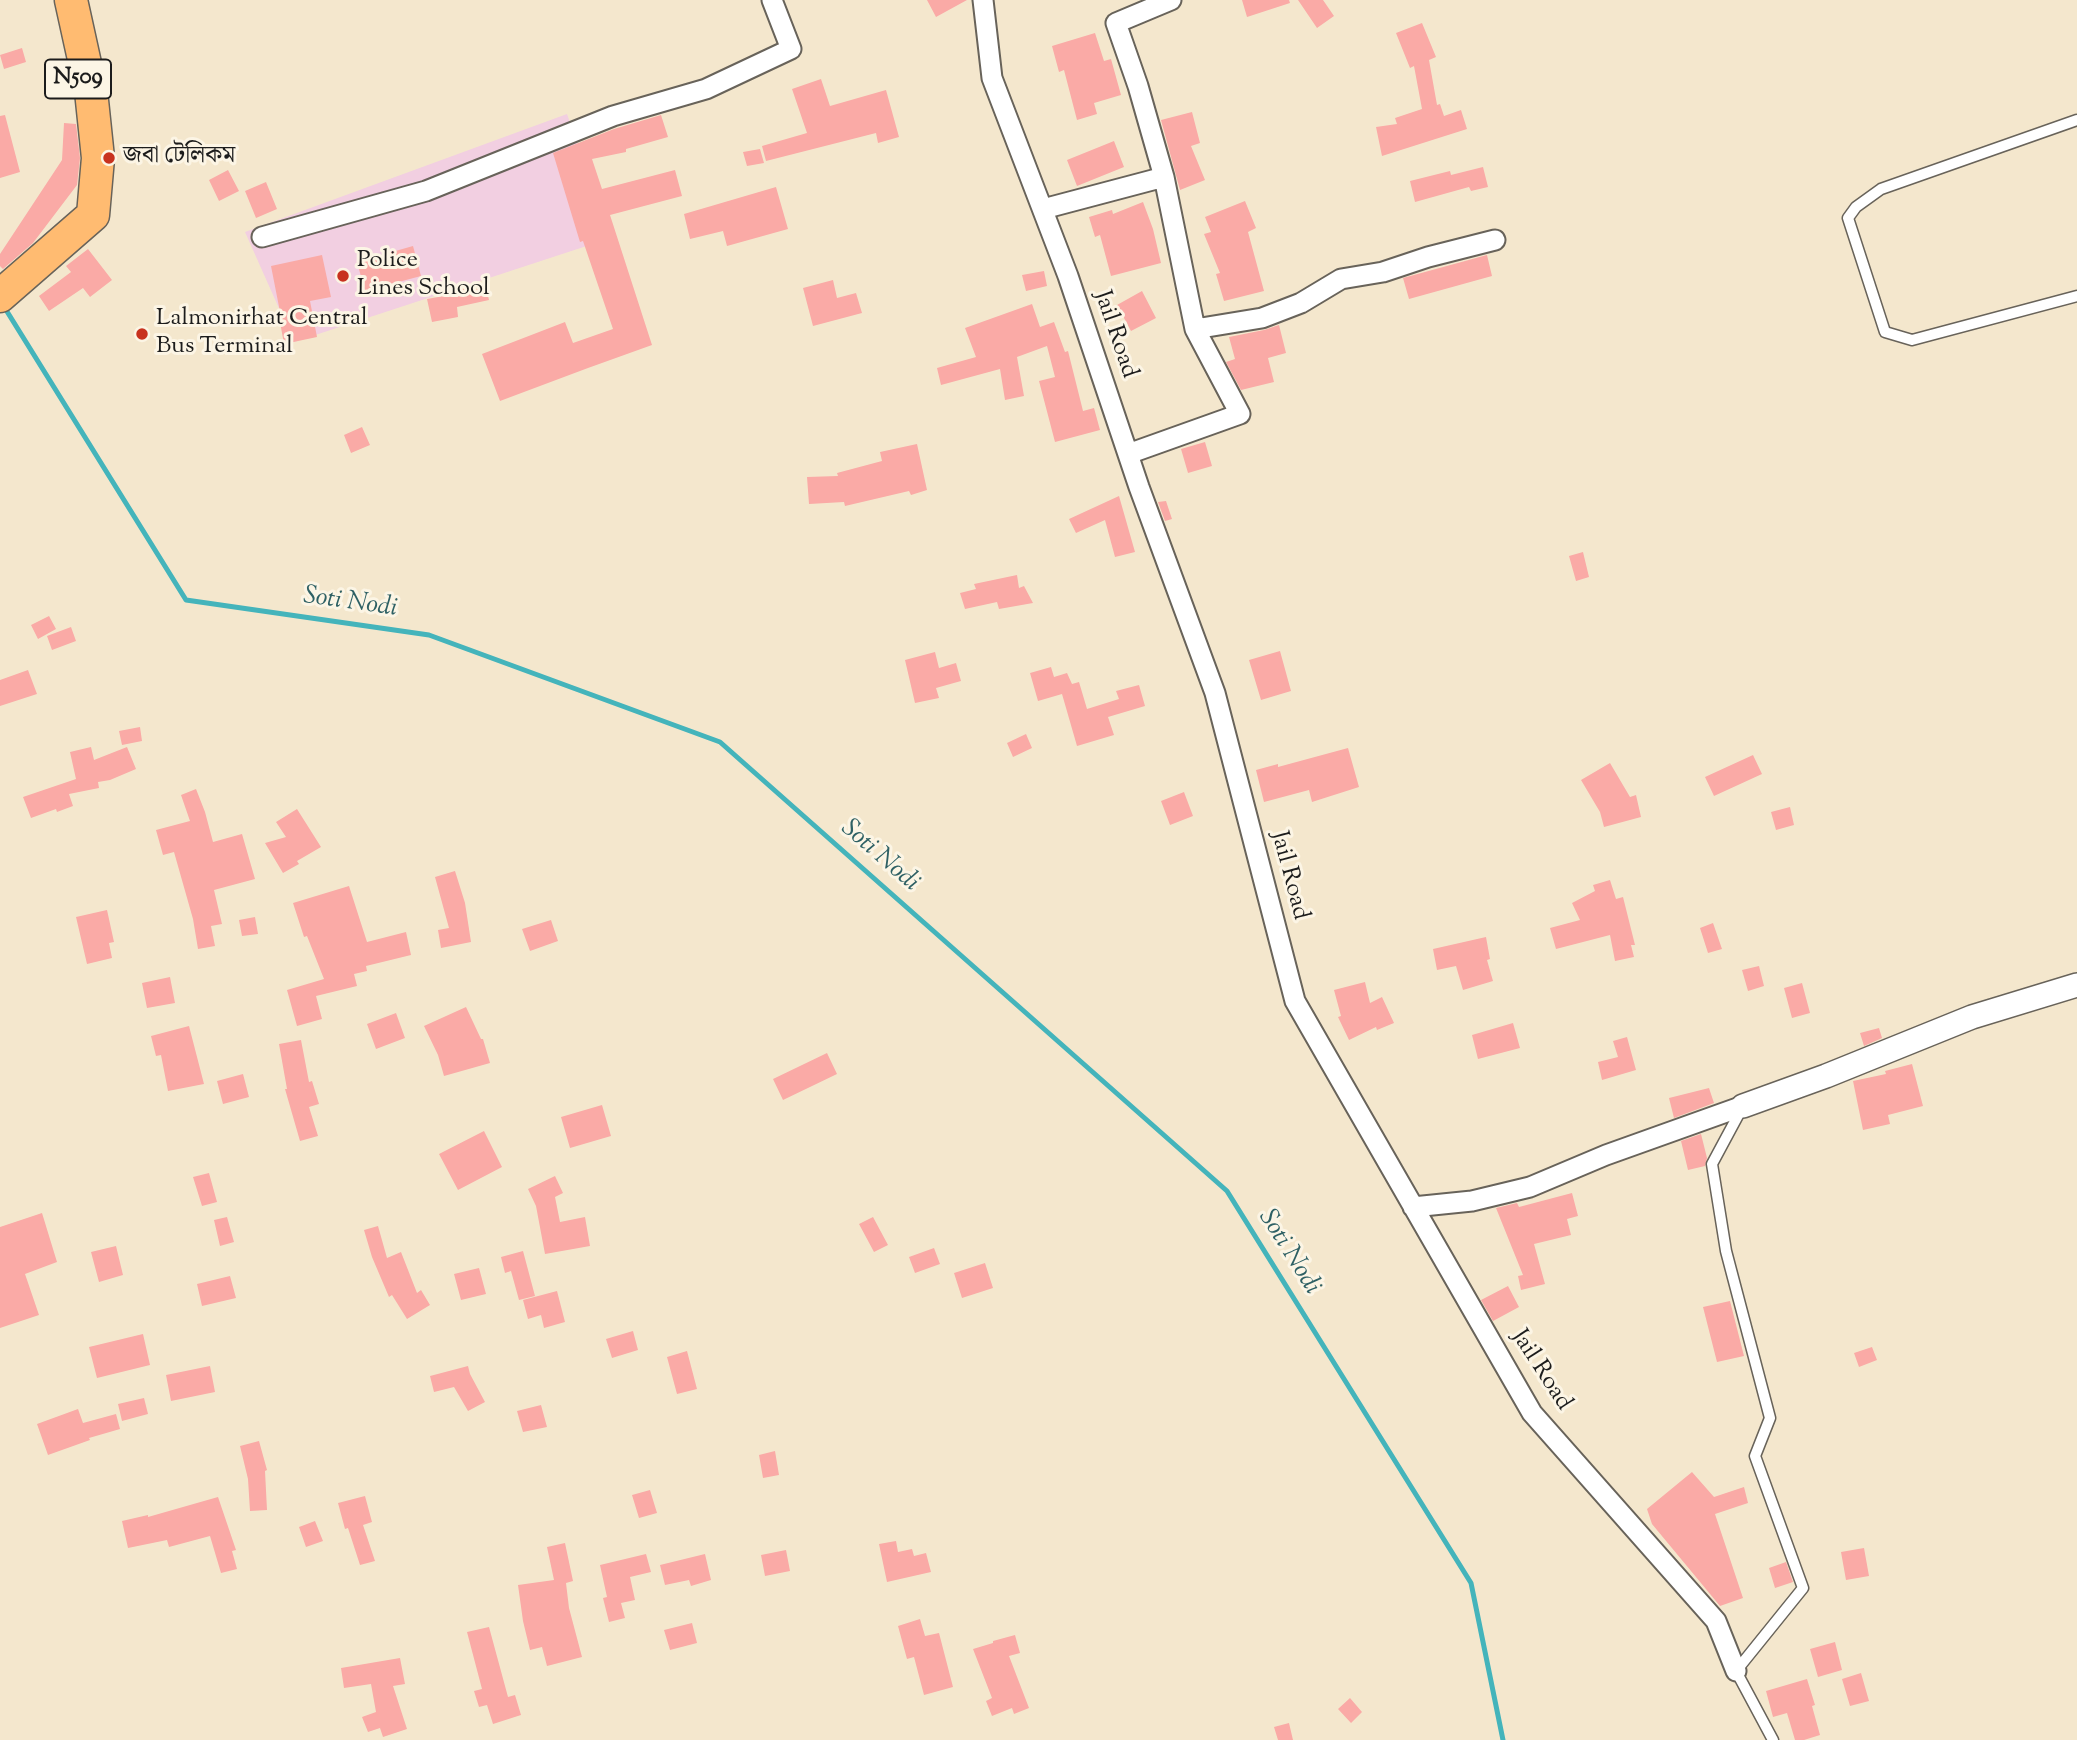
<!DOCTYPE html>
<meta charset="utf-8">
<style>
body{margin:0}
canvas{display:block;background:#f4e7cd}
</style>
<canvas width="2077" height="1740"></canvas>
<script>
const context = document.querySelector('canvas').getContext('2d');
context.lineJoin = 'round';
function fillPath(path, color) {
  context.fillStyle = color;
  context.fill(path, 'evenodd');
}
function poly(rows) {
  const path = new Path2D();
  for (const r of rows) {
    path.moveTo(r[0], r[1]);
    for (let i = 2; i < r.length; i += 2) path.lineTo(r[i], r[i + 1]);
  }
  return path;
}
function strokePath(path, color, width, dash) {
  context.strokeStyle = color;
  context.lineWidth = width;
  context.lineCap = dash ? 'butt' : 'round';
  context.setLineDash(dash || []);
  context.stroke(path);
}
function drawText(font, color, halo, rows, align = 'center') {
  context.font = font + ' "Sorts Mill Goudy","Noto Serif Bengali",serif';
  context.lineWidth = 6;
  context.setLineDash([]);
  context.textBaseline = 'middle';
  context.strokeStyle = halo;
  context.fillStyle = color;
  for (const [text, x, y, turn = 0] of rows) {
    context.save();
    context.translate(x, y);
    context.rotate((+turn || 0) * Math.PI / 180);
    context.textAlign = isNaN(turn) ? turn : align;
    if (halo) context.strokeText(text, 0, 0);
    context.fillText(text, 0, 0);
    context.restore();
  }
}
fillPath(poly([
 [567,114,611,238,294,342,245,232]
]), '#f2cfe1');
strokePath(poly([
 [3,305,186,600,429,635,720,742,1227,1191,1471,1583,1503,1740]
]), '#44b4bb', 5);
fillPath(poly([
 [927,0,967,0,936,17],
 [1242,0,1289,0,1290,3,1247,17],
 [1298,0,1323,0,1334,16,1317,28],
 [1422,23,1436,57,1429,60,1437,105,1440,104,1444,116,1461,110,1467,129,1382,156,1376,127,1397,124,1395,118,1422,109,1414,66,1410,68,1396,33],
 [1095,33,1104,61,1111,59,1121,95,1094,103,1097,114,1077,120,1064,70,1059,72,1052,46],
 [22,48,26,62,4,69,0,55],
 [821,79,830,106,886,90,899,137,878,143,876,133,766,161,762,146,807,133,792,89],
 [1192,112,1200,143,1191,146,1205,180,1180,190,1161,120],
 [5,115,20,172,0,178,0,116],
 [661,115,668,137,626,149,626,152,592,159,602,189,675,170,682,196,610,215,652,345,588,368,500,401,482,354,565,322,573,343,613,329,583,241,580,242,553,153,614,129],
 [64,123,76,124,80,158,77,185,33,243,3,269,0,266,0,254,62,160],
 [1114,141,1124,167,1077,186,1067,160],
 [760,149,764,163,747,166,743,152],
 [1483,167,1488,187,1471,191,1469,187,1415,202,1410,181,1450,171,1451,175],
 [228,170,239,191,219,201,209,180],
 [266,182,277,209,256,218,245,191],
 [776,187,788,229,727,246,723,231,690,239,684,214],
 [1245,201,1256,228,1248,232,1264,291,1224,301,1216,274,1220,273,1204,234,1211,232,1205,217],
 [1143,202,1153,229,1161,263,1111,276,1100,235,1095,237,1089,217,1112,210,1113,214],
 [413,246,421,276,365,291,357,262],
 [88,249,112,280,90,297,83,288,49,311,39,296,71,272,66,266],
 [322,255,331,297,310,301,317,337,284,344,280,322,282,322,271,266],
 [1487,255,1492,276,1409,299,1403,278],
 [1044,271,1047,286,1026,291,1022,275],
 [833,280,837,298,856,293,862,313,813,326,803,288],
 [473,287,474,290,486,288,489,300,457,307,458,317,432,322,427,299,455,294,455,291],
 [1142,291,1156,318,1131,331,1117,305],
 [1032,304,1040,327,1054,322,1065,352,1068,351,1083,411,1094,408,1100,430,1055,442,1039,381,1055,377,1047,346,1017,357,1024,396,1005,400,1000,369,941,385,937,368,976,357,965,328],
 [1279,325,1286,353,1268,358,1274,382,1241,390,1226,362,1235,359,1229,337,1264,330],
 [362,427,370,445,351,453,344,435],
 [1205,442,1212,466,1188,473,1181,449],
 [917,444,927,490,911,495,909,491,845,506,844,502,809,504,807,477,838,476,837,473,882,461,880,452],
 [1119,496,1135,552,1115,557,1105,520,1076,533,1069,519],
 [1166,501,1172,519,1165,521,1158,502],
 [1583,552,1589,577,1576,581,1569,556],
 [1017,575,1019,588,1024,586,1033,603,999,609,997,602,965,609,960,593,976,589,974,584],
 [49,616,56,629,38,639,31,625],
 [71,627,76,641,52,650,47,636],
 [1280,651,1291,691,1261,700,1249,660],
 [935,652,939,668,956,663,961,681,936,688,939,698,915,703,905,660],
 [1051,667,1054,677,1067,673,1072,684,1079,682,1087,709,1119,699,1116,691,1139,685,1145,706,1108,717,1114,735,1077,746,1062,694,1038,701,1030,673],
 [28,670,37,694,0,706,0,680],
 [140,727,142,741,122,745,119,731],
 [1026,734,1032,748,1013,757,1007,743],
 [91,747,94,760,127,747,136,769,110,780,98,782,99,788,69,794,73,806,57,812,56,809,31,818,23,797,76,779,70,752],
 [1348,748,1359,787,1312,802,1309,790,1264,802,1256,770,1278,764,1278,767],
 [1753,755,1762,774,1714,796,1705,777],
 [1610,763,1630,797,1636,795,1641,817,1604,827,1600,812,1581,780],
 [196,789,205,812,213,842,242,834,255,879,214,890,222,924,211,926,215,946,198,949,193,919,174,852,163,855,156,830,190,821,181,795],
 [1184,792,1193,816,1170,825,1161,801],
 [1790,807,1794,825,1776,830,1771,812],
 [297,809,321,847,297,861,299,864,283,873,265,843,286,837,276,822],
 [455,871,465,903,471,942,441,948,438,930,449,928,435,877],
 [1610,880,1616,899,1623,897,1635,945,1631,945,1634,957,1615,961,1610,935,1556,949,1550,928,1580,920,1572,903,1595,891,1593,885],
 [349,886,367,942,406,932,411,955,366,966,367,971,354,974,357,986,316,996,322,1019,297,1026,287,990,324,979,307,936,304,937,293,903],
 [107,910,114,942,109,943,112,958,87,964,76,917],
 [255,917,258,934,242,936,239,920],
 [551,920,558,941,530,951,522,929],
 [1713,923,1722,949,1708,953,1700,928],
 [1486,937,1490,959,1487,960,1493,981,1463,990,1456,966,1437,970,1433,949],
 [1759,966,1764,986,1748,991,1742,970],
 [170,977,175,1003,147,1008,142,983],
 [1365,982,1370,1003,1382,997,1394,1023,1377,1030,1376,1027,1349,1040,1338,1017,1341,1016,1334,990],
 [1802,983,1810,1013,1792,1018,1784,988],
 [466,1007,481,1039,483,1039,490,1063,444,1076,438,1055,424,1026],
 [396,1013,405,1038,376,1049,367,1024],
 [1513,1023,1520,1048,1478,1059,1472,1035],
 [189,1026,204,1084,168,1091,161,1055,156,1056,151,1036],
 [1879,1028,1882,1038,1864,1046,1860,1033],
 [1627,1037,1636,1070,1602,1080,1598,1062,1618,1057,1613,1041],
 [301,1040,309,1082,312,1081,319,1104,309,1107,318,1136,300,1141,285,1089,287,1089,279,1044],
 [827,1053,837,1074,783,1100,773,1079],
 [1912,1064,1923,1106,1888,1115,1890,1124,1863,1130,1853,1081,1886,1074,1885,1071],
 [243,1074,249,1097,223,1104,217,1081],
 [1709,1088,1714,1103,1674,1118,1669,1098],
 [602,1105,611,1136,570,1148,561,1117],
 [484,1131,502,1167,458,1190,439,1154],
 [1701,1134,1707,1158,1705,1166,1688,1170,1681,1141],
 [209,1173,217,1202,202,1206,193,1177],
 [555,1176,563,1193,555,1197,560,1222,585,1217,590,1246,545,1254,536,1206,528,1189],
 [1572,1193,1578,1216,1567,1219,1571,1235,1534,1244,1545,1284,1521,1290,1518,1276,1523,1275,1496,1208,1517,1203,1519,1207],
 [42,1213,57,1262,25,1274,39,1315,0,1328,0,1227],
 [227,1217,234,1242,220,1246,214,1220],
 [873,1217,888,1245,874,1252,859,1224],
 [378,1226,387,1258,401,1252,417,1293,421,1290,430,1305,407,1319,392,1295,389,1297,372,1257,364,1230],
 [116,1246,123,1275,99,1282,91,1252],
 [934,1248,940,1264,915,1273,909,1257],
 [523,1251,535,1296,519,1300,511,1271,505,1273,501,1257],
 [985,1263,993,1288,962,1298,954,1273],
 [479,1268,486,1294,461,1300,454,1274],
 [230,1276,236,1298,202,1306,197,1284],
 [1508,1286,1519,1307,1493,1321,1481,1300],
 [557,1291,565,1322,544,1328,541,1315,528,1319,523,1300],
 [1730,1301,1744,1356,1717,1362,1703,1307],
 [633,1331,638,1350,612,1358,606,1339],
 [143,1334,150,1365,97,1378,89,1347],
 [1872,1347,1877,1360,1859,1367,1854,1353],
 [687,1351,697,1389,677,1394,667,1357],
 [210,1366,215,1392,171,1401,166,1375],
 [468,1366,470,1374,485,1402,468,1411,454,1387,434,1392,430,1376],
 [144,1398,148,1414,122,1421,118,1404],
 [541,1405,547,1427,523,1432,517,1411],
 [78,1409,83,1423,116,1414,120,1429,89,1438,90,1440,48,1455,37,1424],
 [259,1441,267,1470,265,1471,267,1510,250,1511,248,1479,240,1446],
 [775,1451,779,1475,763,1478,759,1455],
 [1692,1472,1714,1497,1744,1487,1748,1503,1715,1514,1743,1598,1720,1606,1652,1524,1647,1509],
 [650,1490,657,1513,639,1518,632,1495],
 [365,1496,372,1522,363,1525,375,1561,360,1565,348,1528,345,1529,338,1503],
 [218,1497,236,1550,232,1551,237,1569,221,1573,210,1536,169,1547,167,1540,128,1548,122,1521,148,1515,148,1517],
 [315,1521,323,1541,306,1547,299,1527],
 [896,1541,898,1552,912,1549,914,1556,926,1553,931,1572,887,1582,879,1544],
 [565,1543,573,1581,566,1583,569,1608,582,1657,547,1666,542,1647,530,1650,523,1621,518,1585,554,1580,547,1547],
 [1864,1548,1869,1576,1846,1580,1841,1552],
 [786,1550,790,1571,765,1576,761,1555],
 [646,1554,651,1572,630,1577,635,1600,621,1603,625,1618,609,1622,603,1598,607,1597,600,1565],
 [705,1554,711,1580,691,1586,689,1580,665,1585,660,1565],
 [1786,1562,1793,1582,1775,1588,1769,1568],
 [920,1619,925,1636,939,1633,953,1687,924,1695,914,1657,907,1659,898,1626],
 [692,1623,697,1643,670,1650,664,1630],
 [489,1627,508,1697,515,1695,521,1715,493,1724,487,1705,479,1707,474,1691,482,1689,467,1632],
 [1015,1635,1020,1653,1009,1656,1029,1708,1014,1714,1012,1708,992,1716,986,1701,992,1698,973,1649,993,1643,993,1641],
 [1835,1642,1842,1670,1818,1677,1810,1649],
 [400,1658,405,1684,393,1686,407,1729,383,1737,380,1728,368,1732,362,1717,376,1712,371,1684,344,1688,341,1668],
 [1861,1673,1869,1701,1850,1706,1842,1679],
 [1807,1679,1815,1705,1812,1706,1820,1735,1804,1740,1795,1740,1787,1713,1773,1717,1766,1691],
 [1350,1698,1362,1712,1351,1723,1338,1709],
 [1289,1723,1293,1740,1278,1740,1274,1727]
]), '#faaaa6');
const service = poly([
 [2077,120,1881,189,1856,207,1848,218,1885,332,1912,340,2077,296],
 [1741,1110,1712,1164,1726,1251,1770,1418,1755,1456,1803,1588,1736,1671,1773,1740]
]);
const minor = poly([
 [983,0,992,78,1068,276,1139,487,1215,693,1295,1001,1532,1413,1716,1621,1736,1671],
 [1043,209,1164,177],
 [262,237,426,191,613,116,706,89,791,49,772,0],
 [1195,329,1262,318,1301,303,1341,279,1383,272,1428,257,1495,240],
 [1128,454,1240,414,1195,329,1164,177,1138,86,1116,23,1171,0],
 [1413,1207,1472,1201,1530,1187,1606,1155,1743,1106]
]);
const tertiary = poly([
 [1743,1106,1826,1076,1972,1017,2077,985]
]);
const trunk = poly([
 [0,296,93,215,98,158,91,91,71,0]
]);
strokePath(service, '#68635a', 13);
strokePath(minor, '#68635a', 23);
strokePath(tertiary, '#68635a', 26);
strokePath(trunk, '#68635a', 35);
strokePath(service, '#fff', 10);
strokePath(minor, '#fff', 19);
strokePath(tertiary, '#fff', 23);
strokePath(trunk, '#ffbb71', 32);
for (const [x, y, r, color] of [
 [109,158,7,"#c8321e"],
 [343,276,7,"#c8321e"],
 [142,334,7,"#c8321e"]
]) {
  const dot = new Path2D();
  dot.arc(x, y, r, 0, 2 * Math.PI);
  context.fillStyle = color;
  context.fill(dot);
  strokePath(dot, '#fcf5e5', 2.5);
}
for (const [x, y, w] of [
 [78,79,66]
]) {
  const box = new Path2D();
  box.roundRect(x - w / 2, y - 19.5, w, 39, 5);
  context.fillStyle = '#fcf5e5';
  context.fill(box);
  strokePath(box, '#1c1c1c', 2);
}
drawText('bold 23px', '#1c1c1c', null, [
 ["N509",78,79]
]);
drawText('24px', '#1c1c1c', '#fcf5e5', [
 ["জবা টেলিকম",123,158],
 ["Police",357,262],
 ["Lines School",357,290],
 ["Lalmonirhat Central",156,320],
 ["Bus Terminal",156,348]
], 'left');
drawText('24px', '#1c1c1c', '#fcf5e5', [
 ["Jail Road",1114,335,71],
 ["Jail Road",1288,876,75],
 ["Jail Road",1540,1371,57]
]);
drawText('italic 26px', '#2e6064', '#fcf5e5', [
 ["Soti Nodi",350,604,8],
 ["Soti Nodi",879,857,41],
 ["Soti Nodi",1288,1253,58]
]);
</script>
